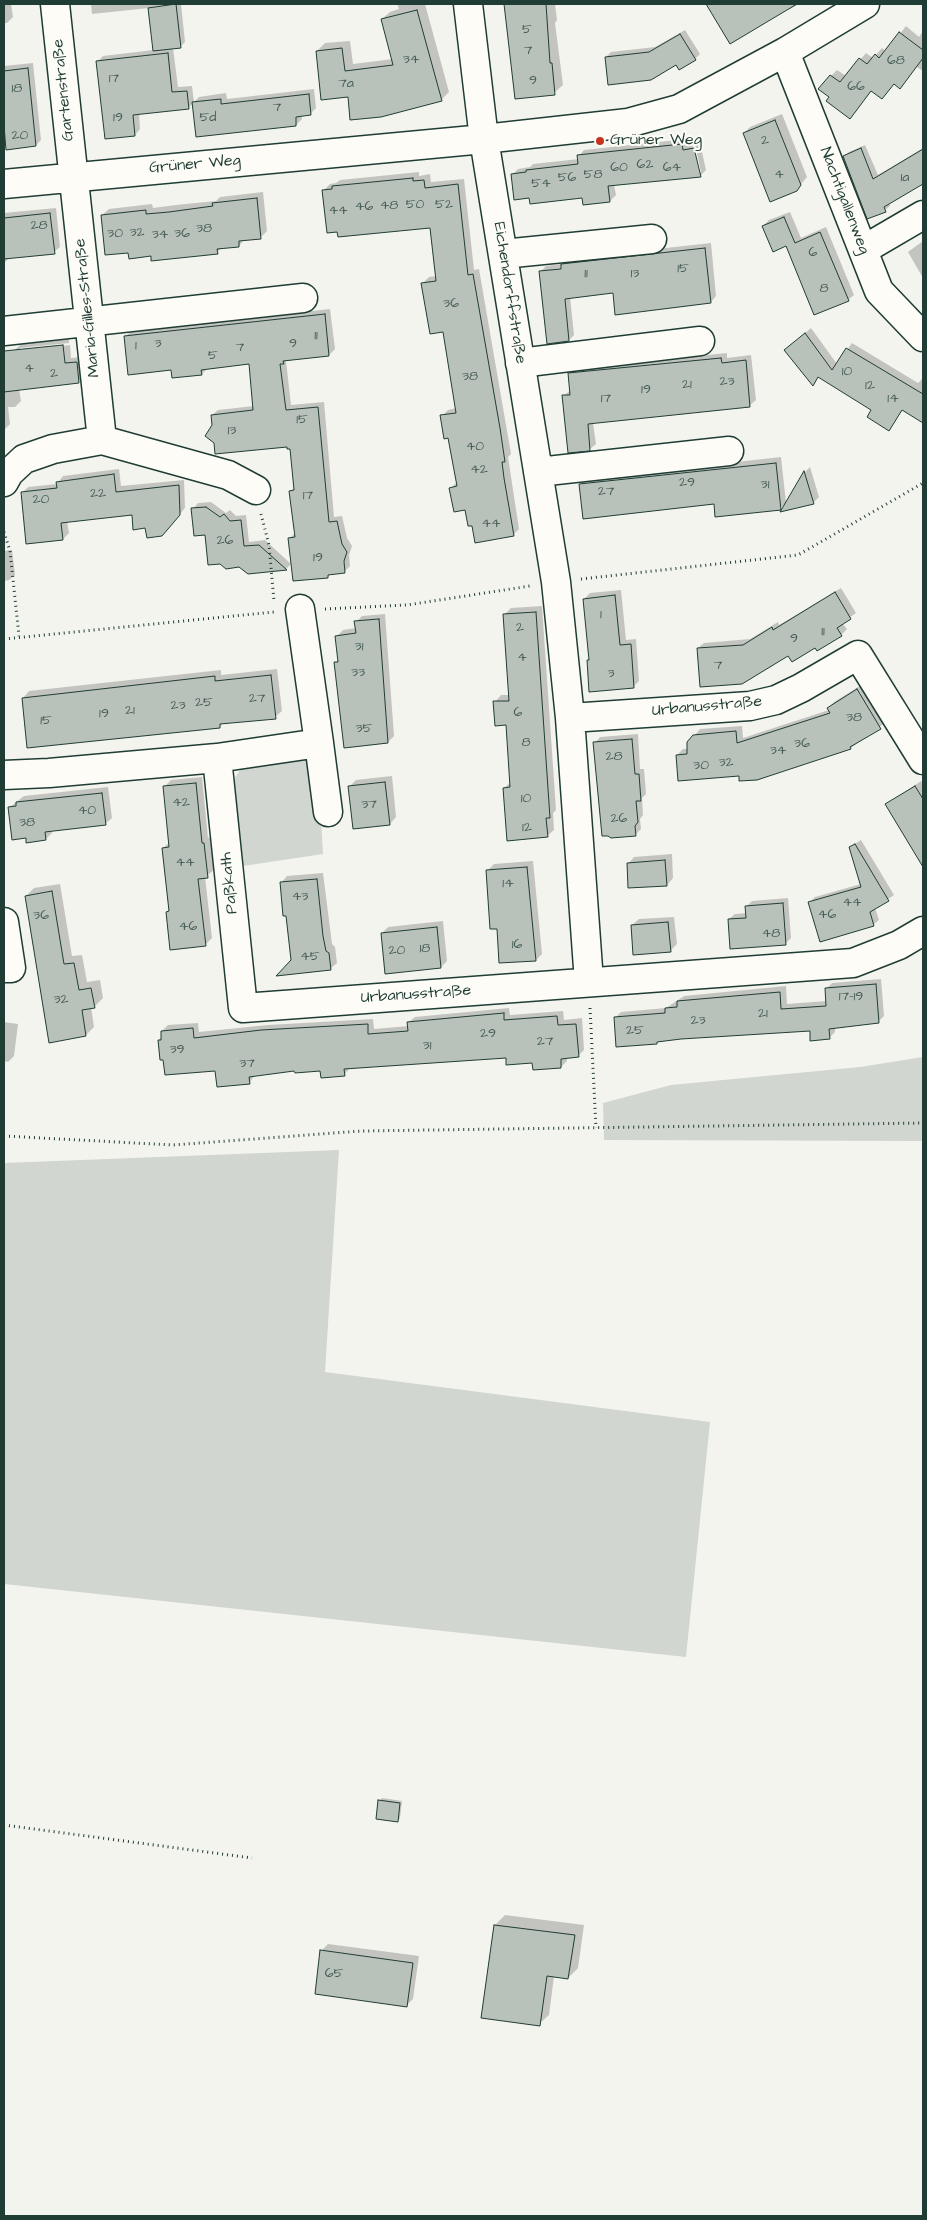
<!DOCTYPE html>
<meta charset="utf-8">
<style>
body{margin:0}
#map{position:relative;width:927px;height:2220px;overflow:hidden;background:#f4f4ef;font-family:"Architects Daughter",sans-serif}
canvas{display:block}
.frame{position:absolute;inset:0;border:5px solid #1f3d34;pointer-events:none}
</style>
<div id="map">
<canvas width="927" height="2220"></canvas>
<div class="frame"></div>
</div>
<script>
const context = document.querySelector('canvas').getContext('2d');
context.lineJoin = 'round';
function fillPath(path, color) {
  context.fillStyle = color;
  context.fill(path, 'evenodd');
}
function poly(rows) {
  const path = new Path2D();
  for (const r of rows) {
    path.moveTo(r[0], r[1]);
    for (let i = 2; i < r.length; i += 2) path.lineTo(r[i], r[i + 1]);
  }
  return path;
}
function strokePath(path, color, width, dash) {
  context.strokeStyle = color;
  context.lineWidth = width;
  context.lineCap = dash ? 'butt' : 'round';
  context.setLineDash(dash || []);
  context.stroke(path);
}
function drawText(font, color, halo, rows, align = 'center') {
  context.font = font + ' "Architects Daughter",sans-serif';
  context.lineWidth = 4;
  context.setLineDash([]);
  context.textBaseline = 'middle';
  context.strokeStyle = halo;
  context.fillStyle = color;
  for (const [text, x, y, turn = 0] of rows) {
    context.save();
    context.translate(x, y);
    context.rotate((+turn || 0) * Math.PI / 180);
    context.textAlign = isNaN(turn) ? turn : align;
    if (halo) context.strokeText(text, 0, 0);
    context.fillText(text, 0, 0);
    context.restore();
  }
}
fillPath(poly([
 [298,755,315,768,319,785,323,854,243,866,234,779,247,760],
 [923,1057,923,1141,604,1140,603,1103,671,1085,860,1067],
 [339,1150,325,1372,710,1422,686,1657,4,1584,4,1163]
]), '#d1d6d1');
fillPath(poly([
 [4,4,11,4,13,17,7,23,4,23],
 [91,4,181,4,185,42,180,47,173,48,178,87,192,86,194,102,199,97,226,93,227,99,314,89,316,108,310,114,301,115,302,119,296,125,193,103,188,108,139,113,140,129,135,135,98,61,103,56,154,50,149,8,92,14],
 [397,4,425,4,449,92,441,100,349,96,317,51,325,43,350,41,353,64,393,59,382,19,390,12,399,9],
 [505,4,555,4,557,20,555,23,563,85,554,93,516,98],
 [708,4,799,4,790,9,789,7,730,42],
 [906,26,919,37,923,31,923,71,917,67,900,87,895,83,882,98,872,90,850,118,830,97,831,76,837,70,846,76,866,53,873,58,882,48,886,52],
 [685,30,700,54,695,59,677,63,606,57,611,52,655,47],
 [33,63,41,140,36,145,4,130,4,66],
 [782,114,807,177,796,190,744,133,750,127],
 [687,139,688,145,692,144,699,172,701,172,695,144,700,143,706,170,701,175,614,185,616,195,610,201,583,197,530,197,513,174,518,169,530,167,533,164,579,159,579,156,584,150],
 [865,145,878,175,923,148,923,182,889,203,890,206,885,210,844,156,849,152],
 [419,172,419,176,430,174,431,182,464,179,474,270,479,269,511,454,508,457,519,529,513,535,473,524,466,508,451,488,457,482,449,437,442,416,448,410,456,408,444,331,423,283,429,277,436,276,431,227,324,190,330,184,336,183,340,180],
 [263,192,267,231,261,237,245,239,239,246,222,248,217,252,152,255,129,252,102,215,109,209,152,204,153,208,176,205,216,201,220,197],
 [56,208,60,247,54,252,9,258,4,263,4,213],
 [790,212,801,238,826,227,854,295,848,300,763,226,769,220],
 [923,241,923,278,908,252],
 [711,243,716,296,711,302,614,292,570,297,574,335,569,340,540,272,546,266,562,264,567,259],
 [330,309,335,349,329,355,286,361,291,405,324,402,334,517,342,516,347,538,352,546,349,555,350,566,344,572,331,573,328,576,290,538,295,533,291,491,295,487,291,447,214,426,212,415,218,410,254,406,250,363,208,368,202,374,172,369,125,337,131,331],
 [811,328,837,364,852,343,918,383,923,378,923,421,903,409,889,430,873,409,819,376,813,384,791,345],
 [69,339,69,343,20,348,20,351,70,345,71,358,82,357,84,376,78,382,19,389,21,401,15,407,8,407,10,424,4,430,4,378,18,377,15,350,21,344],
 [727,353,727,358,751,355,756,400,750,405,593,423,596,444,590,449,563,396,571,390,569,373,575,368],
 [781,457,786,503,780,508,715,503,580,485,586,479],
 [810,467,819,497,813,503,783,511,805,472],
 [119,469,121,486,184,480,185,508,168,528,146,527,133,514,67,521,69,533,63,539,22,493,28,487,57,484,63,476],
 [211,502,226,513,230,510,236,516,246,515,249,542,265,540,291,564,286,569,249,573,239,566,220,562,193,509,198,503],
 [12,550,15,575,9,580,4,581,4,551],
 [841,588,856,613,842,623,847,629,841,635,816,646,698,648,704,643,750,639,778,622,779,625],
 [621,590,626,640,636,639,639,681,633,687,590,659,584,599,590,593],
 [542,606,556,810,553,813,554,830,547,836,504,788,511,782,507,724,495,702,501,695,510,695,504,615,511,608],
 [385,614,394,736,388,742,336,662,339,659,337,636,343,630,356,628,356,622,362,616],
 [277,669,282,711,275,717,223,723,220,727,23,698,29,691,221,670,221,675],
 [863,684,886,722,851,748,757,778,677,755,683,749,688,749,694,736,700,729,742,726,743,738,829,710,828,708,834,702],
 [638,734,640,769,644,769,646,794,642,798,643,815,640,819,641,829,635,835,595,743,600,737],
 [392,776,396,817,390,824,349,787,356,780],
 [202,777,208,838,210,837,214,870,205,877,212,938,205,945,167,912,170,909,163,848,170,842,164,787,171,780],
 [921,781,923,784,923,865,887,804],
 [108,787,112,818,105,824,52,830,52,833,46,839,27,837,10,807,24,796],
 [861,840,894,895,875,908,879,920,873,925,809,903,815,897,861,884,850,847],
 [672,854,673,878,667,885,628,864,634,857],
 [533,861,542,954,536,960,488,870,494,864],
 [323,873,332,944,335,947,337,963,330,969,293,960,287,914,281,883,287,876],
 [60,884,72,956,82,955,87,982,100,980,103,998,94,1007,91,1007,94,1027,86,1035,26,896,34,888],
 [788,898,791,938,785,944,729,919,735,914,747,913,746,907,752,901],
 [674,917,677,944,670,951,632,925,639,919],
 [443,921,447,961,441,967,382,933,388,927],
 [881,979,884,1016,878,1022,835,1027,835,1032,829,1038,811,1030,681,1038,659,1041,656,1043,615,1018,621,1012,666,1008,684,996,786,986,787,1004,827,1001,826,989,832,983],
 [509,1008,510,1015,563,1011,564,1020,582,1018,584,1050,578,1056,566,1057,567,1061,561,1067,507,1057,350,1068,344,1075,321,1070,296,1070,255,1075,249,1083,216,1070,159,1040,162,1037,162,1031,168,1025,198,1023,199,1032,268,1025,373,1019,374,1029,409,1026,409,1022,415,1017],
 [4,1022,18,1024,14,1056,8,1062,4,1061],
 [382,1798,402,1801,400,1818,397,1821,379,1801],
 [505,1915,584,1925,578,1968,568,1978,554,1976,549,2015,539,2024,495,1925],
 [328,1944,419,1956,413,1999,406,2006,322,1950]
]), '#0003');
const building = poly([
 [176,4,181,48,153,51,148,8,176,4],
 [504,4,546,4,550,63,552,63,555,95,515,99,504,4],
 [706,4,797,4,730,44,706,4],
 [417,10,442,101,381,117,350,120,348,97,321,100,316,51,342,48,345,71,393,65,381,19,417,10],
 [899,32,923,50,923,58,900,89,894,84,882,99,871,91,850,119,826,101,829,97,818,89,830,75,840,82,859,58,867,64,875,54,879,58,899,32],
 [680,34,696,60,679,70,676,65,651,80,608,85,605,57,649,52,680,34],
 [168,53,172,92,187,91,189,109,133,115,135,136,105,139,96,61,168,53],
 [28,68,36,146,6,150,4,126,4,71,28,68],
 [309,94,311,115,296,117,296,126,196,137,192,102,221,99,221,104,309,94],
 [775,120,801,185,797,191,770,202,743,133,775,120],
 [682,144,683,150,694,148,701,177,608,186,610,202,583,205,582,198,530,204,529,198,514,200,511,174,526,172,526,170,578,164,577,155,682,144],
 [861,148,873,179,923,149,923,184,884,207,886,212,867,219,843,156,861,148],
 [413,178,413,181,424,180,425,188,458,184,468,275,473,274,500,428,505,462,502,462,504,478,514,536,475,543,472,526,468,526,465,510,454,512,449,488,457,486,448,438,444,439,440,415,456,413,443,332,430,334,421,283,436,281,430,228,338,237,337,232,327,233,322,190,332,189,332,186,413,178],
 [257,198,261,239,239,241,239,247,217,249,218,254,151,261,151,256,129,259,128,253,105,255,101,215,146,210,146,214,169,212,213,206,212,203,257,198],
 [50,213,55,254,4,259,4,218,50,213],
 [784,217,795,243,820,232,849,301,814,315,786,246,773,252,762,226,784,217],
 [705,248,711,303,615,315,613,293,565,299,569,341,547,344,539,271,561,269,561,264,705,248],
 [325,314,329,356,283,361,284,364,280,364,286,410,318,407,329,522,337,521,342,544,347,552,344,561,345,573,328,575,328,578,293,581,288,538,295,537,289,491,294,490,290,449,287,449,287,447,215,454,214,443,205,436,212,425,211,415,253,410,249,364,201,370,202,375,172,378,171,370,128,375,124,336,325,314],
 [805,333,832,370,846,348,923,394,923,423,902,410,889,431,867,417,871,410,818,377,813,386,784,350,805,333],
 [63,345,65,363,77,362,79,383,4,392,4,351,63,345],
 [721,358,722,363,746,360,750,407,588,424,590,451,568,453,562,395,570,395,568,373,721,358],
 [776,463,781,510,715,517,714,504,583,519,579,484,776,463],
 [804,471,814,504,780,512,804,471],
 [114,474,116,492,179,485,180,515,162,536,147,538,145,528,133,530,132,515,61,523,63,540,26,544,21,492,57,488,56,482,114,474],
 [206,507,220,517,224,514,230,521,241,520,244,546,259,545,287,570,248,574,239,567,226,569,220,564,208,565,205,535,194,536,191,508,206,507],
 [835,592,851,619,837,628,842,636,817,651,815,648,792,662,788,656,742,684,700,687,697,648,743,645,772,627,773,630,835,592],
 [615,595,620,645,631,644,634,688,589,692,587,660,589,660,583,599,615,595],
 [536,612,550,818,546,818,548,837,507,841,503,788,510,787,506,725,495,726,493,701,509,701,503,614,536,612],
 [379,619,388,743,344,748,334,662,338,662,335,636,356,633,354,621,379,619],
 [271,675,276,719,220,724,220,728,27,748,22,698,215,676,215,681,271,675],
 [857,689,881,729,850,747,851,749,757,780,739,781,739,776,678,781,676,755,687,754,687,742,693,735,736,731,737,743,830,713,827,708,857,689],
 [632,739,635,774,639,774,641,801,636,801,638,822,635,826,636,836,611,838,608,836,602,836,593,742,632,739],
 [385,782,390,825,353,829,348,786,385,782],
 [196,783,202,843,204,843,208,878,198,879,206,946,170,950,166,912,169,911,162,848,169,847,163,786,196,783],
 [915,786,923,799,923,867,885,804,915,786],
 [102,793,106,825,45,832,46,840,26,843,26,838,12,840,8,807,16,806,16,802,102,793],
 [855,844,889,901,870,912,874,926,820,942,808,902,861,887,849,847,855,844],
 [665,860,667,886,628,888,627,863,665,860],
 [527,867,536,961,499,963,497,929,490,929,486,870,527,867],
 [317,879,323,936,326,951,329,953,331,970,276,976,291,960,286,916,283,916,280,882,317,879],
 [52,891,64,964,74,963,79,990,91,988,95,1008,82,1010,86,1036,49,1043,25,896,52,891],
 [783,903,786,945,730,949,728,919,746,918,745,906,783,903],
 [668,922,671,952,633,955,631,925,668,922],
 [437,927,441,968,385,974,381,933,437,927],
 [876,984,879,1023,829,1029,830,1039,810,1041,810,1031,681,1039,657,1042,657,1044,616,1047,614,1017,665,1013,665,1008,677,1007,677,1001,780,992,781,1009,826,1006,825,988,876,984],
 [504,1013,504,1020,557,1016,558,1025,576,1024,579,1057,561,1059,561,1068,533,1070,532,1063,506,1065,506,1058,344,1069,345,1076,321,1078,320,1071,295,1073,294,1071,249,1077,250,1084,217,1087,215,1071,165,1075,163,1060,160,1060,158,1040,161,1040,161,1031,193,1028,194,1038,261,1030,368,1024,368,1034,408,1031,407,1022,504,1013],
 [378,1800,400,1803,398,1822,376,1819,378,1800],
 [494,1925,575,1935,568,1979,547,1976,540,2026,481,2018,494,1925],
 [320,1950,413,1963,407,2007,315,1994,320,1950]
]);
fillPath(building, '#b9c1bb');
strokePath(building, '#1f3d34', 1);
const minor = poly([
 [55,4,102,440,228,475,256,490],
 [468,4,484,139,556,582,570,718,589,982],
 [785,52,879,291,923,337],
 [4,184,484,139,628,123,679,109,785,52,865,4],
 [863,250,923,215],
 [503,254,652,239],
 [4,331,303,298],
 [520,363,700,341],
 [538,472,729,451],
 [4,482,9,473,24,459,53,449,102,440],
 [300,609,319,743],
 [570,718,750,706,776,700,801,688,858,655,923,760],
 [217,758,243,1008,853,963,899,945,923,931],
 [4,775,49,773,217,758,319,743,328,812],
 [4,922,11,968,4,968]
]);
strokePath(minor, '#1f3d34', 31);
strokePath(poly([
 [261,514,269,545,274,601],
 [4,532,10,551,19,636],
 [581,579,798,555,923,483],
 [325,609,407,605,530,586],
 [4,639,274,612],
 [590,1008,596,1128],
 [4,1136,173,1145,361,1131,923,1123],
 [4,1825,252,1858]
]), '#1f3d34', 3, [1, 4]);
strokePath(minor, '#fdfcf7', 28);
for (const [x, y, r, color] of [
 [600,141,5,"#c8321e"]
]) {
  const dot = new Path2D();
  dot.arc(x, y, r, 0, 2 * Math.PI);
  context.fillStyle = color;
  context.fill(dot);
  strokePath(dot, '#fdfcf7', 2);
}
drawText('14px', '#465e56', null, [
 ["5",527,30],
 ["7",528,51],
 ["34",411,60],
 ["68",896,61],
 ["17",114,79],
 ["9",533,81],
 ["7a",346,84],
 ["66",856,87],
 ["18",17,89],
 ["7",277,108],
 ["19",118,118],
 ["5d",208,118],
 ["20",20,136],
 ["2",765,141],
 ["62",645,165],
 ["60",619,168],
 ["64",672,168],
 ["58",593,175],
 ["4",779,175],
 ["56",567,178],
 ["1a",905,178],
 ["54",541,184],
 ["50",415,205],
 ["52",444,205],
 ["48",389,206],
 ["46",364,207],
 ["44",338,211],
 ["28",39,226],
 ["38",204,229],
 ["32",137,233],
 ["30",115,234],
 ["36",182,234],
 ["34",160,235],
 ["6",813,253],
 ["15",683,269],
 ["11",586,274],
 ["13",635,274],
 ["8",824,289],
 ["36",451,304],
 ["11",316,336],
 ["3",158,344],
 ["9",293,344],
 ["1",136,346],
 ["7",240,348],
 ["5",213,356],
 ["4",29,369],
 ["10",847,372],
 ["2",54,374],
 ["38",470,377],
 ["23",727,382],
 ["21",687,385],
 ["12",870,386],
 ["19",646,390],
 ["17",606,399],
 ["14",893,399],
 ["15",302,420],
 ["13",232,431],
 ["40",475,447],
 ["42",479,470],
 ["29",687,483],
 ["31",765,485],
 ["27",606,492],
 ["22",98,494],
 ["17",308,496],
 ["20",41,500],
 ["44",491,524],
 ["26",225,541],
 ["19",318,558],
 ["1",601,615],
 ["2",520,628],
 ["11",823,632],
 ["9",794,639],
 ["31",359,647],
 ["4",522,658],
 ["7",718,666],
 ["33",358,673],
 ["3",611,674],
 ["27",257,699],
 ["25",204,703],
 ["23",178,706],
 ["21",130,711],
 ["6",518,713],
 ["19",104,714],
 ["38",854,718],
 ["15",46,721],
 ["35",364,729],
 ["8",526,743],
 ["36",802,744],
 ["34",778,751],
 ["28",614,757],
 ["32",726,763],
 ["30",701,766],
 ["10",526,799],
 ["42",181,803],
 ["37",369,805],
 ["40",87,811],
 ["26",619,819],
 ["38",27,823],
 ["12",527,828],
 ["44",185,863],
 ["14",508,884],
 ["43",300,897],
 ["44",852,903],
 ["46",827,915],
 ["36",41,916],
 ["46",188,927],
 ["48",771,934],
 ["16",517,945],
 ["18",425,949],
 ["20",397,951],
 ["45",310,957],
 ["17-19",851,997],
 ["32",61,1000],
 ["21",763,1014],
 ["23",698,1021],
 ["25",635,1031],
 ["29",488,1034],
 ["27",545,1042],
 ["31",427,1046],
 ["39",177,1050],
 ["37",247,1064],
 ["65",334,1974]
]);
drawText('16px', '#1f3d34', '#fdfcf7', [
 ["Gartenstraße",64,90,-96],
 ["Grüner Weg",195,165,-5],
 ["Nachtigallenweg",844,201,69],
 ["Eichendorffstraße",509,293,81],
 ["Maria-Gilles-Straße",88,308,-96],
 ["Urbanusstraße",707,707,-5],
 ["Paßkath",230,883,-96],
 ["Urbanusstraße",416,995,-4]
]);
drawText('16px', '#1f3d34', '#fdfcf7', [
 ["Grüner Weg",610,141]
], 'left');
</script>
